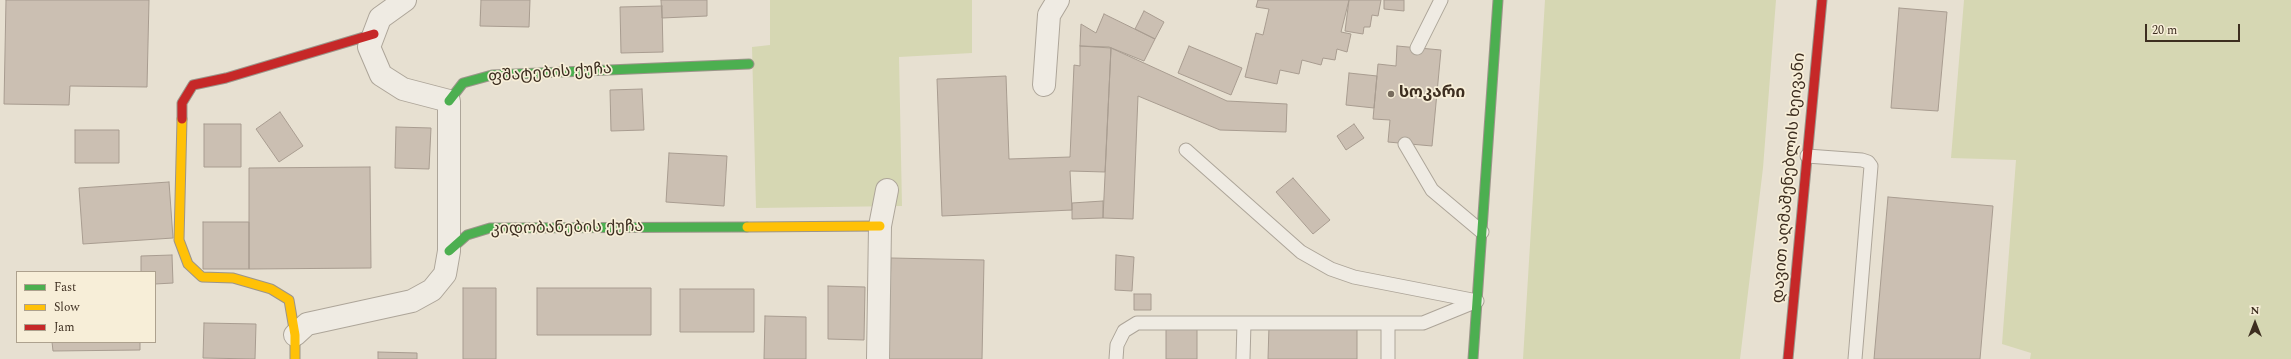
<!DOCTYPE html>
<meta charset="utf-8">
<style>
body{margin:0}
#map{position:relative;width:2291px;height:359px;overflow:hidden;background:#e7e0d1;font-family:Spectral,serif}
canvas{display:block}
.legend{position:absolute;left:16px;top:271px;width:140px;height:72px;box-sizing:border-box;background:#f7eed8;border:1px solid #ada18e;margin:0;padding:5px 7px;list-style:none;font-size:12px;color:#3d2e20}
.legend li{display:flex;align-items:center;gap:8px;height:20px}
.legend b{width:20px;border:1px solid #ada18e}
.north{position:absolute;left:2235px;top:303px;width:40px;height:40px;-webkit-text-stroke:3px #f7eed8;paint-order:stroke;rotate:0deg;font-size:11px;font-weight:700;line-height:16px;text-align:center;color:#3d2e20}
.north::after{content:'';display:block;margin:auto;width:14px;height:18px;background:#3d2e20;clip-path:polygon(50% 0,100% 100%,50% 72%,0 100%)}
.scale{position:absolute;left:2145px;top:24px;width:95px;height:18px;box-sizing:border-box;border:2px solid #3d2e20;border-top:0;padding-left:5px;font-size:12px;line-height:14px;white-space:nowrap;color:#3d2e20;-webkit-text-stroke:3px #f7eed8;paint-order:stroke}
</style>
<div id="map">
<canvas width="2291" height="359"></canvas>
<ul class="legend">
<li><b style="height:5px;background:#4caf50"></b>Fast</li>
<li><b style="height:5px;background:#ffc107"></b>Slow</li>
<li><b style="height:5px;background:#c62828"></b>Jam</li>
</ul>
<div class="north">N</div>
<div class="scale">20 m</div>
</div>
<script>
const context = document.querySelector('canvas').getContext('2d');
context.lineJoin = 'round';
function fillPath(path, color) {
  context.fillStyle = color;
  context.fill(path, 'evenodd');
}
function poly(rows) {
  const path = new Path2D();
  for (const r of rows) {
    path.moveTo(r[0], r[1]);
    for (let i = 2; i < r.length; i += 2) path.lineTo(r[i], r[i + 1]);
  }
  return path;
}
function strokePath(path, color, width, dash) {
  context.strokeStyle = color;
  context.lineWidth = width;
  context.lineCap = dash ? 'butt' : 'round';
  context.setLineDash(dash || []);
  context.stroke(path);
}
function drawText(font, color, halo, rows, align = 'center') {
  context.font = font + ' Spectral,"Noto Sans Georgian",serif';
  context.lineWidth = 3.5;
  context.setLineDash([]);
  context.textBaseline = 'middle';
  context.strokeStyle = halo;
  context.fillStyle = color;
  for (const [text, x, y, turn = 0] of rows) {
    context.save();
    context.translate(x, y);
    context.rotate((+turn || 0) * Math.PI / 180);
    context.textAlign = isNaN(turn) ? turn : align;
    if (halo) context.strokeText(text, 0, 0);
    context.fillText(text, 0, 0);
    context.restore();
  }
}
fillPath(poly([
 [770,0,972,0,972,53,899,57,902,206,756,208,752,47,770,45],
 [1545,0,1776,0,1763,168,1740,359,1523,359],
 [1964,0,2291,0,2291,359,2030,359,2031,353,2002,344,2016,160,1951,158]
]), '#d6d7b3');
const building = poly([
 [6,0,149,0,147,87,70,86,69,105,4,104,6,0],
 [481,0,530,0,529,27,480,26,481,0],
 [661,0,707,0,707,16,662,18,661,0],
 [1258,0,1349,0,1341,32,1351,34,1347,52,1337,49,1335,60,1323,58,1321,65,1302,60,1299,74,1280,70,1277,84,1245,77,1256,33,1263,35,1269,9,1256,7,1258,0],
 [1349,0,1381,0,1378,16,1372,15,1370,27,1364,27,1363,34,1345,31,1349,0],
 [1384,0,1404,0,1404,11,1384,9,1384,0],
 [662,6,663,52,621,53,620,7,662,6],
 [1899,8,1947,12,1938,111,1891,108,1899,8],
 [1144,11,1164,22,1155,39,1135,29,1144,11],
 [1104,14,1155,39,1144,61,1109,47,1080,46,1081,24,1096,33,1104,14],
 [1080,46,1111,48,1105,172,1070,171,1072,210,942,216,937,79,1006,76,1009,159,1070,157,1074,65,1080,66,1080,46],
 [1189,46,1242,68,1231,95,1178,73,1189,46],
 [1397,46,1441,50,1432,146,1388,142,1390,120,1373,119,1378,64,1396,66,1397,46],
 [1111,48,1227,101,1287,104,1286,132,1220,130,1138,96,1133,219,1103,218,1111,48],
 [1349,73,1377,76,1374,108,1346,105,1349,73],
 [642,89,644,130,611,131,610,90,642,89],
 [280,112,303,146,279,162,256,129,280,112],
 [204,124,241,124,241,167,204,167,204,124],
 [1354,124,1364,138,1346,150,1337,136,1354,124],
 [396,127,431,128,429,169,395,168,396,127],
 [75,130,119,130,119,163,75,163,75,130],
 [669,153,727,156,724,206,666,202,669,153],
 [370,167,371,268,249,269,249,168,370,167],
 [1293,178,1330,220,1313,234,1276,192,1293,178],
 [169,182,173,238,83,244,79,188,169,182],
 [1888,197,1993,206,1980,359,1874,359,1888,197],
 [1103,201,1103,218,1072,219,1072,203,1103,201],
 [203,222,249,222,249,269,203,269,203,222],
 [172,255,173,283,155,284,155,272,141,272,141,256,172,255],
 [1116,255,1134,257,1132,291,1115,290,1116,255],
 [891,258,984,260,982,359,888,359,891,258],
 [828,286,865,287,864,340,828,339,828,286],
 [463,288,496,288,496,359,463,359,463,288],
 [537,288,651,288,651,335,537,335,537,288],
 [680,289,754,289,754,332,680,332,680,289],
 [1134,294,1151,294,1151,310,1134,310,1134,294],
 [765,316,806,317,806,359,764,359,765,316],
 [204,323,256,324,255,359,203,358,204,323],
 [1269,326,1357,327,1357,359,1268,359,1269,326],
 [1166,328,1197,329,1197,359,1166,359,1166,328],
 [52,342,140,342,140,350,53,351,52,342],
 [378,352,417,353,417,359,378,359,378,352]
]);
fillPath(building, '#cbbfb2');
strokePath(building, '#a89c90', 1);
const lane = poly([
 [1417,48,1441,0],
 [1405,144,1432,190,1482,232],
 [1186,150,1301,252,1331,269,1354,277,1477,301],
 [1807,156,1862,160,1868,162,1871,166,1855,359],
 [1116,359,1117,345,1124,331,1137,323,1423,323,1477,301],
 [1243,359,1244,323],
 [1388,359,1388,324]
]);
const street = poly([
 [1044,85,1049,15,1058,0],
 [295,335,307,324,412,301,432,290,445,274,449,251,449,101,403,89,381,75,369,47,380,18,405,0],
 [878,359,880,226,887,190]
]);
const fast = poly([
 [449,101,463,83,492,75,749,64],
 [449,251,467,235,490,228,747,227],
 [1473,359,1498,0]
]);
const slow = poly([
 [182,119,179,240,188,264,202,277,233,278,271,289,289,300,295,335,295,359],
 [747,227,880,226]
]);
const jam = poly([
 [182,119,182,103,193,85,226,78,374,34],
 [1788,359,1822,0]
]);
strokePath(lane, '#ada599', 15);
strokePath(street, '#ada599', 24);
strokePath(fast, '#9c958a', 11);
strokePath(slow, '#9c958a', 11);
strokePath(jam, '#9c958a', 11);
strokePath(lane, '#efebe3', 13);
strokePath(street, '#efebe3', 22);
strokePath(fast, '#4caf50', 9);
strokePath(slow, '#ffc107', 9);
strokePath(jam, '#c62828', 9);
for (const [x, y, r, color] of [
 [1391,94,4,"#786c5e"]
]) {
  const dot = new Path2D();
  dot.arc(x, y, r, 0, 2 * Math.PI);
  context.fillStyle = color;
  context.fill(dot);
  strokePath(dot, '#f7eed8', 1.5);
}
drawText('16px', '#3d2e20', '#f7eed8', [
 ["ფშატების ქუჩა",550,74,-4],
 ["დავით აღმაშენებლის ხეივანი",1790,178,-85],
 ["კიდობანების ქუჩა",567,229,-1]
]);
drawText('bold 16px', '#3d2e20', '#f7eed8', [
 ["სოკარი",1399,94]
], 'left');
</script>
